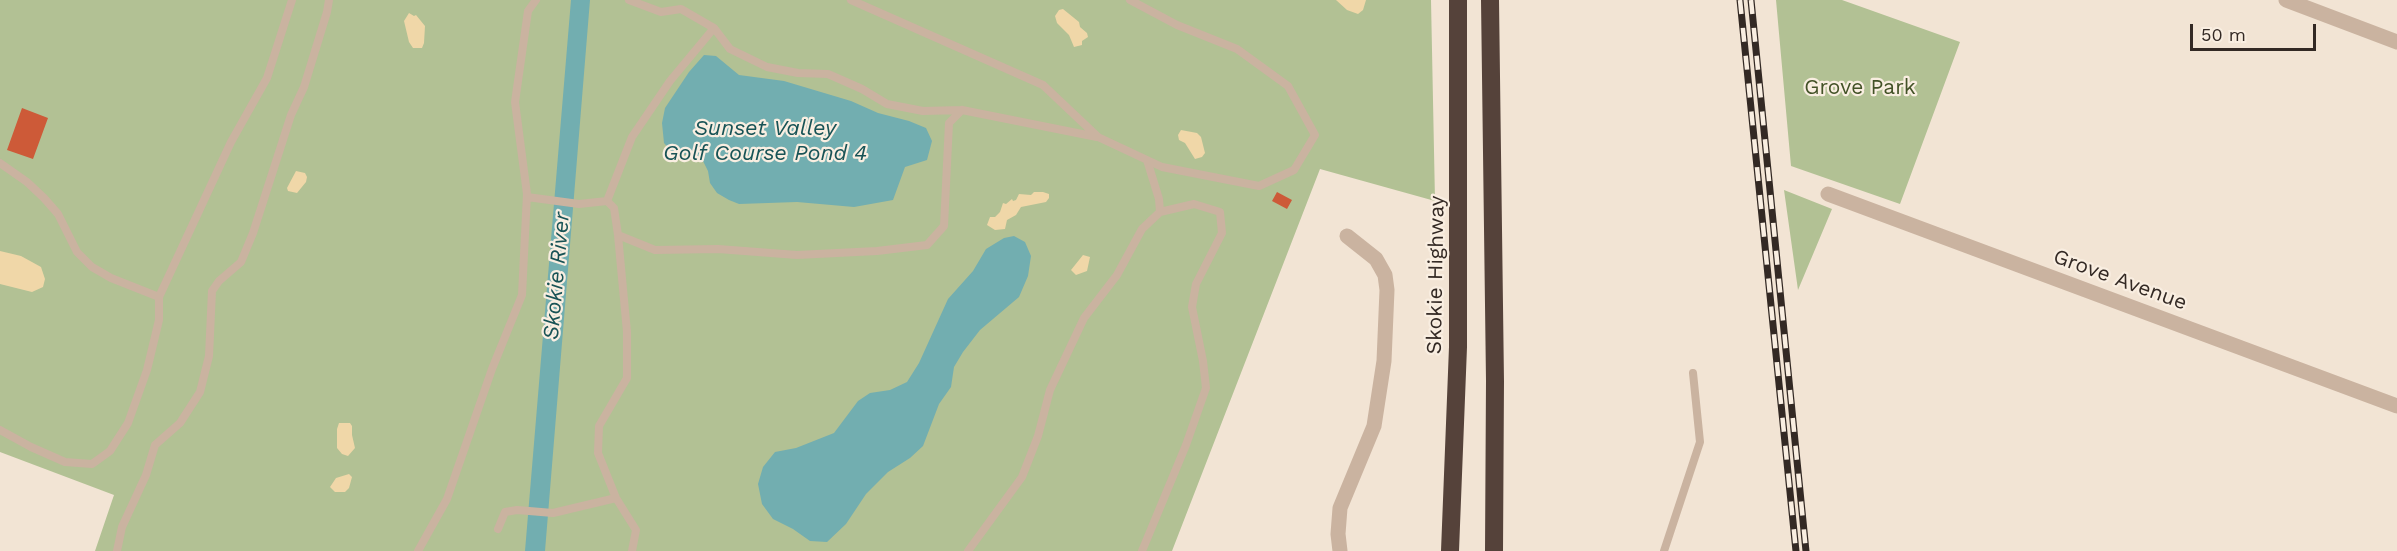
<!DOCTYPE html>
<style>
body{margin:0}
#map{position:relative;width:2397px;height:551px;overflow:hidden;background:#f2e4d4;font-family:"Work Sans",sans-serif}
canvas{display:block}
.scale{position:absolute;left:2190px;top:24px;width:126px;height:27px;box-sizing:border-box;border:3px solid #332924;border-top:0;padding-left:8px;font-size:18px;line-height:21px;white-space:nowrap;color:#332924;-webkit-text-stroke:4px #f9eee1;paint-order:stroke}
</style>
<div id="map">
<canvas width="2397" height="551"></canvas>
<div class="scale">50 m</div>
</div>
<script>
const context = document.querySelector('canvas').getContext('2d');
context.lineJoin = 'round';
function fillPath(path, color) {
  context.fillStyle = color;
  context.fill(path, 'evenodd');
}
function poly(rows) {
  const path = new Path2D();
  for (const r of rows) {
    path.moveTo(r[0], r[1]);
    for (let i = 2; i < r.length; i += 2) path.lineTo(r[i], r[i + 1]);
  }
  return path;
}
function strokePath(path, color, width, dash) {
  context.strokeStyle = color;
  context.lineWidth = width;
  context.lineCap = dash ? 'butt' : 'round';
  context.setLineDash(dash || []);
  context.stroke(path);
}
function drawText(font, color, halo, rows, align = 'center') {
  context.font = font + ' "Work Sans",sans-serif';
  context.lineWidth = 4.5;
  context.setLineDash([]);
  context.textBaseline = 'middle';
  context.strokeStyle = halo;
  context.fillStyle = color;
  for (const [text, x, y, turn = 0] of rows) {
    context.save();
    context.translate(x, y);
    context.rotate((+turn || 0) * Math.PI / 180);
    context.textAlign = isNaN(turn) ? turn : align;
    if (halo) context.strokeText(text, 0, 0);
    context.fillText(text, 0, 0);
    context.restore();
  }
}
fillPath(poly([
 [0,0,1431,0,1435,201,1320,169,1172,551,95,551,114,495,0,452],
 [1776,0,1842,0,1960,42,1900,204,1791,166],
 [1784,190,1832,209,1798,290]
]), '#b2c194');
fillPath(poly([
 [1336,0,1366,0,1363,10,1358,14,1347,10],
 [1063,9,1079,22,1080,27,1087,33,1088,37,1082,41,1082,45,1074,47,1069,35,1057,23,1055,16,1059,10],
 [409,13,414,16,416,15,425,26,424,43,422,48,413,48,409,42,404,21],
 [1181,130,1197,133,1201,137,1205,153,1202,157,1195,159,1185,143,1179,140,1178,135],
 [296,171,305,173,307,177,306,182,297,193,288,191,287,188],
 [1034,192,1043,192,1049,194,1049,198,1046,202,1021,207,1016,215,1007,220,1005,229,995,230,987,225,990,217,995,217,1000,212,1003,203,1006,204,1012,199,1013,201,1016,200,1019,194,1031,195],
 [0,251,21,256,41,267,45,279,43,287,32,292,0,284],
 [1083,255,1090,257,1087,271,1076,275,1071,270],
 [339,423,350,423,352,426,352,435,355,448,348,456,342,454,337,448,337,429],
 [349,474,352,477,349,488,345,492,335,492,330,487,336,478]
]), '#f0d7a8');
fillPath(poly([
 [571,0,590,0,545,551,525,551],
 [704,55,716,56,739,75,784,81,851,101,878,113,909,121,926,128,932,141,927,160,905,167,893,200,854,207,797,202,739,204,729,200,717,193,710,183,708,171,703,161,693,156,673,153,664,143,662,123,665,108,689,72],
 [1014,236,1025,242,1031,256,1028,276,1019,297,980,330,963,352,954,367,951,387,939,404,923,446,910,458,888,472,866,494,846,524,827,542,810,541,793,529,773,519,762,504,758,484,763,467,775,452,796,448,834,433,858,401,870,393,890,390,907,382,919,363,948,299,973,271,986,249,1004,238]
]), '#72aeb0');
fillPath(poly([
 [22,108,48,118,33,159,7,150],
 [1277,192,1292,200,1287,209,1272,201]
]), '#cd5a38');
strokePath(poly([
 [629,0,661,12,681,9,714,28,730,49,767,67,798,73,828,74,862,89,887,104,923,111,962,110,1097,137],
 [851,0,1043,85,1098,137,1162,167,1259,186,1294,170,1315,135,1288,86,1237,49,1177,25,1130,0],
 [1147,160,1159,199,1160,212],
 [0,163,27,182,44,198,58,214,77,252,92,267,111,278,159,297],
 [527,197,579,204,607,201,614,208,618,235,655,250,718,249,797,255,877,251,927,245,944,226,949,123,962,110],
 [607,201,632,137,670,81,714,28],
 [618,235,627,332,627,378,599,426,598,453,616,498,636,530,632,551],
 [0,430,31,447,65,462,92,464,110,451,128,423,147,370,159,320,159,297,231,142,267,78,292,0],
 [498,529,505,512,517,510,553,513,616,498],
 [117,551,122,527,146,475,155,445,180,423,200,392,209,356,212,291,219,281,241,262,253,233,291,115,304,87,327,12,329,0],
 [418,551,447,499,492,369,522,295,527,194,515,102,528,11,536,0],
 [968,551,1022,477,1038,436,1050,390,1084,318,1117,275,1142,229,1160,212,1194,204,1220,212,1222,233,1196,284,1192,307,1203,361,1206,388,1186,445,1142,551],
 [1664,551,1700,442,1693,373]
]), '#cab3a0', 8);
strokePath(poly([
 [2286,0,2397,42],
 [1828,194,2397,406],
 [1340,551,1338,534,1340,508,1374,426,1384,361,1387,290,1385,275,1376,259,1347,236]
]), '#cab3a0', 15);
strokePath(poly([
 [1490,0,1495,381,1494,551],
 [1450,551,1458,347,1458,0]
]), '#55423a', 18);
const rail = poly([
 [1740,0,1796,551],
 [1751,0,1806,551]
]);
strokePath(rail, '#332924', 7);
strokePath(rail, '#f9eee1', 4.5, [14]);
drawText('21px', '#435227', '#f9eee1', [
 ["Grove Park",1860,88]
]);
drawText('21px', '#332924', '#f9eee1', [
 ["Skokie Highway",1436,275,-89],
 ["Grove Avenue",2120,280,20]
]);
drawText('italic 22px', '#185356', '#f9eee1', [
 ["Sunset Valley",765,129],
 ["Golf Course Pond 4",765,154],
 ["Skokie River",557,276,-85]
]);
</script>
